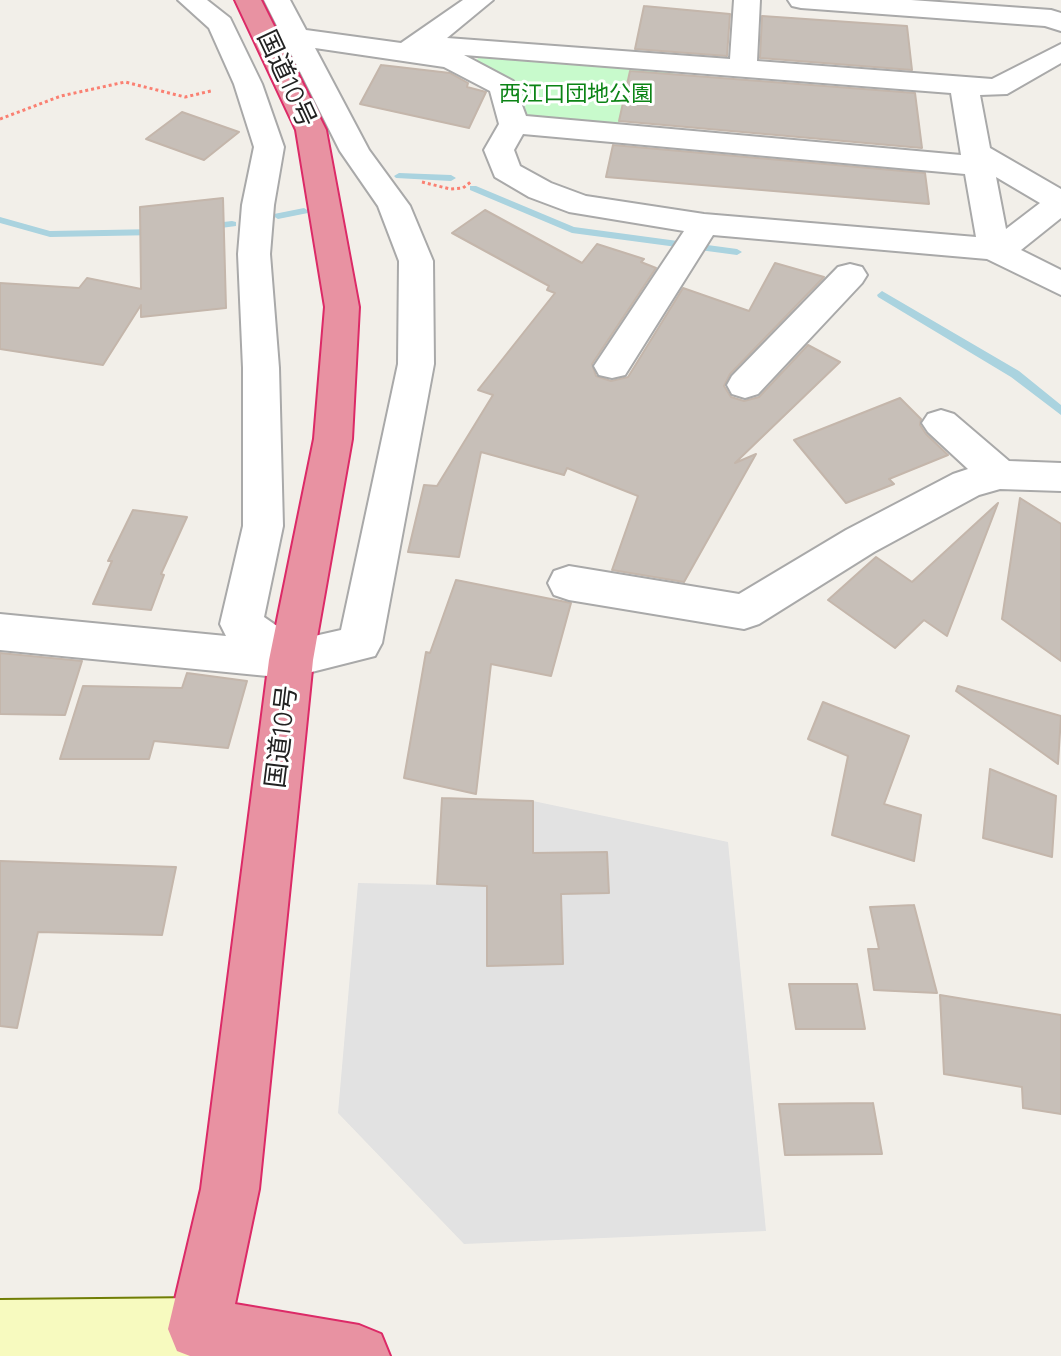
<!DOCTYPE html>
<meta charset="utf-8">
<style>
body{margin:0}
canvas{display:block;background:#f2efe9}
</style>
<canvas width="1061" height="1356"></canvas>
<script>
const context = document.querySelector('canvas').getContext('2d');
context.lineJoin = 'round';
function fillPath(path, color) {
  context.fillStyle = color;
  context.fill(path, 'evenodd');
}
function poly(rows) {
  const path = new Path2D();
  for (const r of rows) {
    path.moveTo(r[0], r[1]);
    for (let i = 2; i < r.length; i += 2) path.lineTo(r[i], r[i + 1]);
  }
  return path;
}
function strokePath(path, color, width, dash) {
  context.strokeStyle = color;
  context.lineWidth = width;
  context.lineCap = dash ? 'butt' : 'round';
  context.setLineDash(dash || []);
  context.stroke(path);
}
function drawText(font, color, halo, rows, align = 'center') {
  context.font = font + ' Quicksand,"Noto Sans JP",sans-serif';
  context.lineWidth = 6;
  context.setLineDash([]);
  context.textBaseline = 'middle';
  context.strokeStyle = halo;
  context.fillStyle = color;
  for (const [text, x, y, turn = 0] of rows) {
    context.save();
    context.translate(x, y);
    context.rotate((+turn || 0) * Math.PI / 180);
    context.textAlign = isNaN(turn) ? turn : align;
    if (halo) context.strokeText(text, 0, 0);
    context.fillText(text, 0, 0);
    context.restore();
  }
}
fillPath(poly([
 [481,56,674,71,666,101,625,97,618,128,523,117,515,82,475,61]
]), '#c8facc');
fillPath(poly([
 [533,801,728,842,766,1231,464,1244,338,1113,358,883,532,887]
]), '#e2e2e2');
fillPath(poly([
 [399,173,451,175,456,178,451,181,396,178,394,176,399,173],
 [470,186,476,186,574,227,737,249,742,252,737,255,572,233,470,190,470,186],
 [304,208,309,211,308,213,278,219,273,216,274,214,304,208],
 [0,217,50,231,158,229,163,232,158,235,50,237,0,223,0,217],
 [232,221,236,222,236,226,206,230,201,227,206,224,232,221],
 [882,291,1019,371,1061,405,1061,415,1011,377,878,297,877,295,882,291]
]), '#aad3df');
const building = poly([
 [644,6,730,14,727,56,635,49,644,6],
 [762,16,907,26,912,70,760,58,762,16],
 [381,65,450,73,468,83,467,87,486,92,469,128,360,104,381,65],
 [630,71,915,93,922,148,619,121,630,71],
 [182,112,239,132,204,160,146,139,182,112],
 [613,145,925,173,929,204,606,177,613,145],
 [223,198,226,308,141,317,141,305,103,365,0,349,0,283,79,288,87,278,141,289,140,207,223,198],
 [485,210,582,263,597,244,644,259,641,262,656,268,592,364,596,376,611,381,628,377,683,288,749,311,775,263,824,277,730,374,724,386,731,397,744,401,759,397,808,345,840,362,735,463,756,454,684,582,612,570,638,496,567,468,564,475,481,452,459,557,408,552,424,485,437,486,493,395,478,390,555,293,547,290,549,286,452,233,485,210],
 [900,398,921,419,920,425,926,434,948,455,889,479,894,484,846,503,794,440,900,398],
 [1020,498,1061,524,1061,661,1002,619,1020,498],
 [998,503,947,636,924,620,895,648,828,600,876,557,912,582,998,503],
 [133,510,187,517,161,574,164,575,151,610,93,604,112,561,108,561,133,510],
 [456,580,571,603,551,676,491,664,476,794,404,778,426,652,430,653,456,580],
 [0,653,82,661,65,715,0,714,0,653],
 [187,673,247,681,228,748,154,741,149,759,60,759,83,686,182,688,187,673],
 [958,686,1061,716,1058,764,956,691,958,686],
 [823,702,909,736,884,804,921,815,914,861,832,835,848,756,808,739,823,702],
 [990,769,1056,796,1052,857,983,838,990,769],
 [442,798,533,801,533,853,607,852,609,893,561,894,563,964,487,966,487,886,437,884,442,798],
 [0,861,176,867,162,935,38,932,17,1028,0,1026,0,861],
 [914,905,937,993,874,990,868,949,879,949,870,907,914,905],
 [789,984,857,984,865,1029,796,1029,789,984],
 [940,995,1061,1015,1061,1114,1023,1108,1022,1087,944,1074,940,995],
 [873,1103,882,1154,785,1155,779,1104,873,1103]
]);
fillPath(building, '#c7bfb8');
strokePath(building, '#c4b6ab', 2);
const street = poly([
 [178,0,207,0,230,18,262,84,284,147,274,205,270,254,279,368,283,526,264,617,297,640,341,630,398,364,399,261,378,206,340,151,264,0,290,0,306,30,401,43,463,0,493,0,447,38,730,59,734,0,760,0,757,61,992,79,1061,44,1061,63,1007,94,980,95,990,148,1061,189,1061,218,1021,250,1061,270,1061,295,987,259,713,235,625,375,612,378,599,375,594,366,684,231,569,212,529,197,495,177,484,150,499,124,490,91,444,67,315,48,369,150,410,206,433,261,434,364,382,643,375,656,288,678,0,650,0,614,226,636,220,624,243,526,243,368,238,254,242,205,254,147,234,84,209,28,178,0],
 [464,55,951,93,961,155,526,116,513,81,464,55],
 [523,134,965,174,976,237,704,214,586,196,551,183,520,166,514,150,523,134],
 [996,177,1040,203,1006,229,996,177],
 [788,0,911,0,1051,10,1061,13,1061,31,1045,26,801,8,792,6,788,0],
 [850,264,862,267,867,275,862,283,758,394,745,398,732,394,727,385,732,376,838,267,850,264],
 [941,410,954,414,1009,461,1061,463,1061,491,1000,489,979,495,874,552,759,624,744,629,569,600,554,595,548,583,554,571,569,566,739,594,846,530,953,474,968,469,928,432,922,423,928,414,941,410]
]);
const secondary = poly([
 [199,1298,221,1307,230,1329,221,1351,208,1356,0,1356,0,1300,199,1298]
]);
const highway = poly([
 [235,0,261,0,326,130,359,307,352,439,313,660,259,1189,235,1304,359,1325,381,1334,390,1356,190,1356,177,1351,168,1329,201,1189,269,660,314,439,325,307,296,130,235,0]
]);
strokePath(street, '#a9a9a9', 4);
strokePath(secondary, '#707d05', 4);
strokePath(highway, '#dc2a67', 4);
strokePath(poly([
 [0,119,61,96,125,82,185,97,211,91],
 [422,182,450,189,463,188,472,181]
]), '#fa8072', 3, [3, 3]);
fillPath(street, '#fff');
fillPath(secondary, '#f7fabf');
fillPath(highway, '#e892a2');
drawText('22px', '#0c8416', '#fff', [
 ["西江口団地公園",576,94]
]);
drawText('26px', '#222', '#fff', [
 ["国道10号",286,79,65],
 ["国道10号",282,737,-83]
]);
</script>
